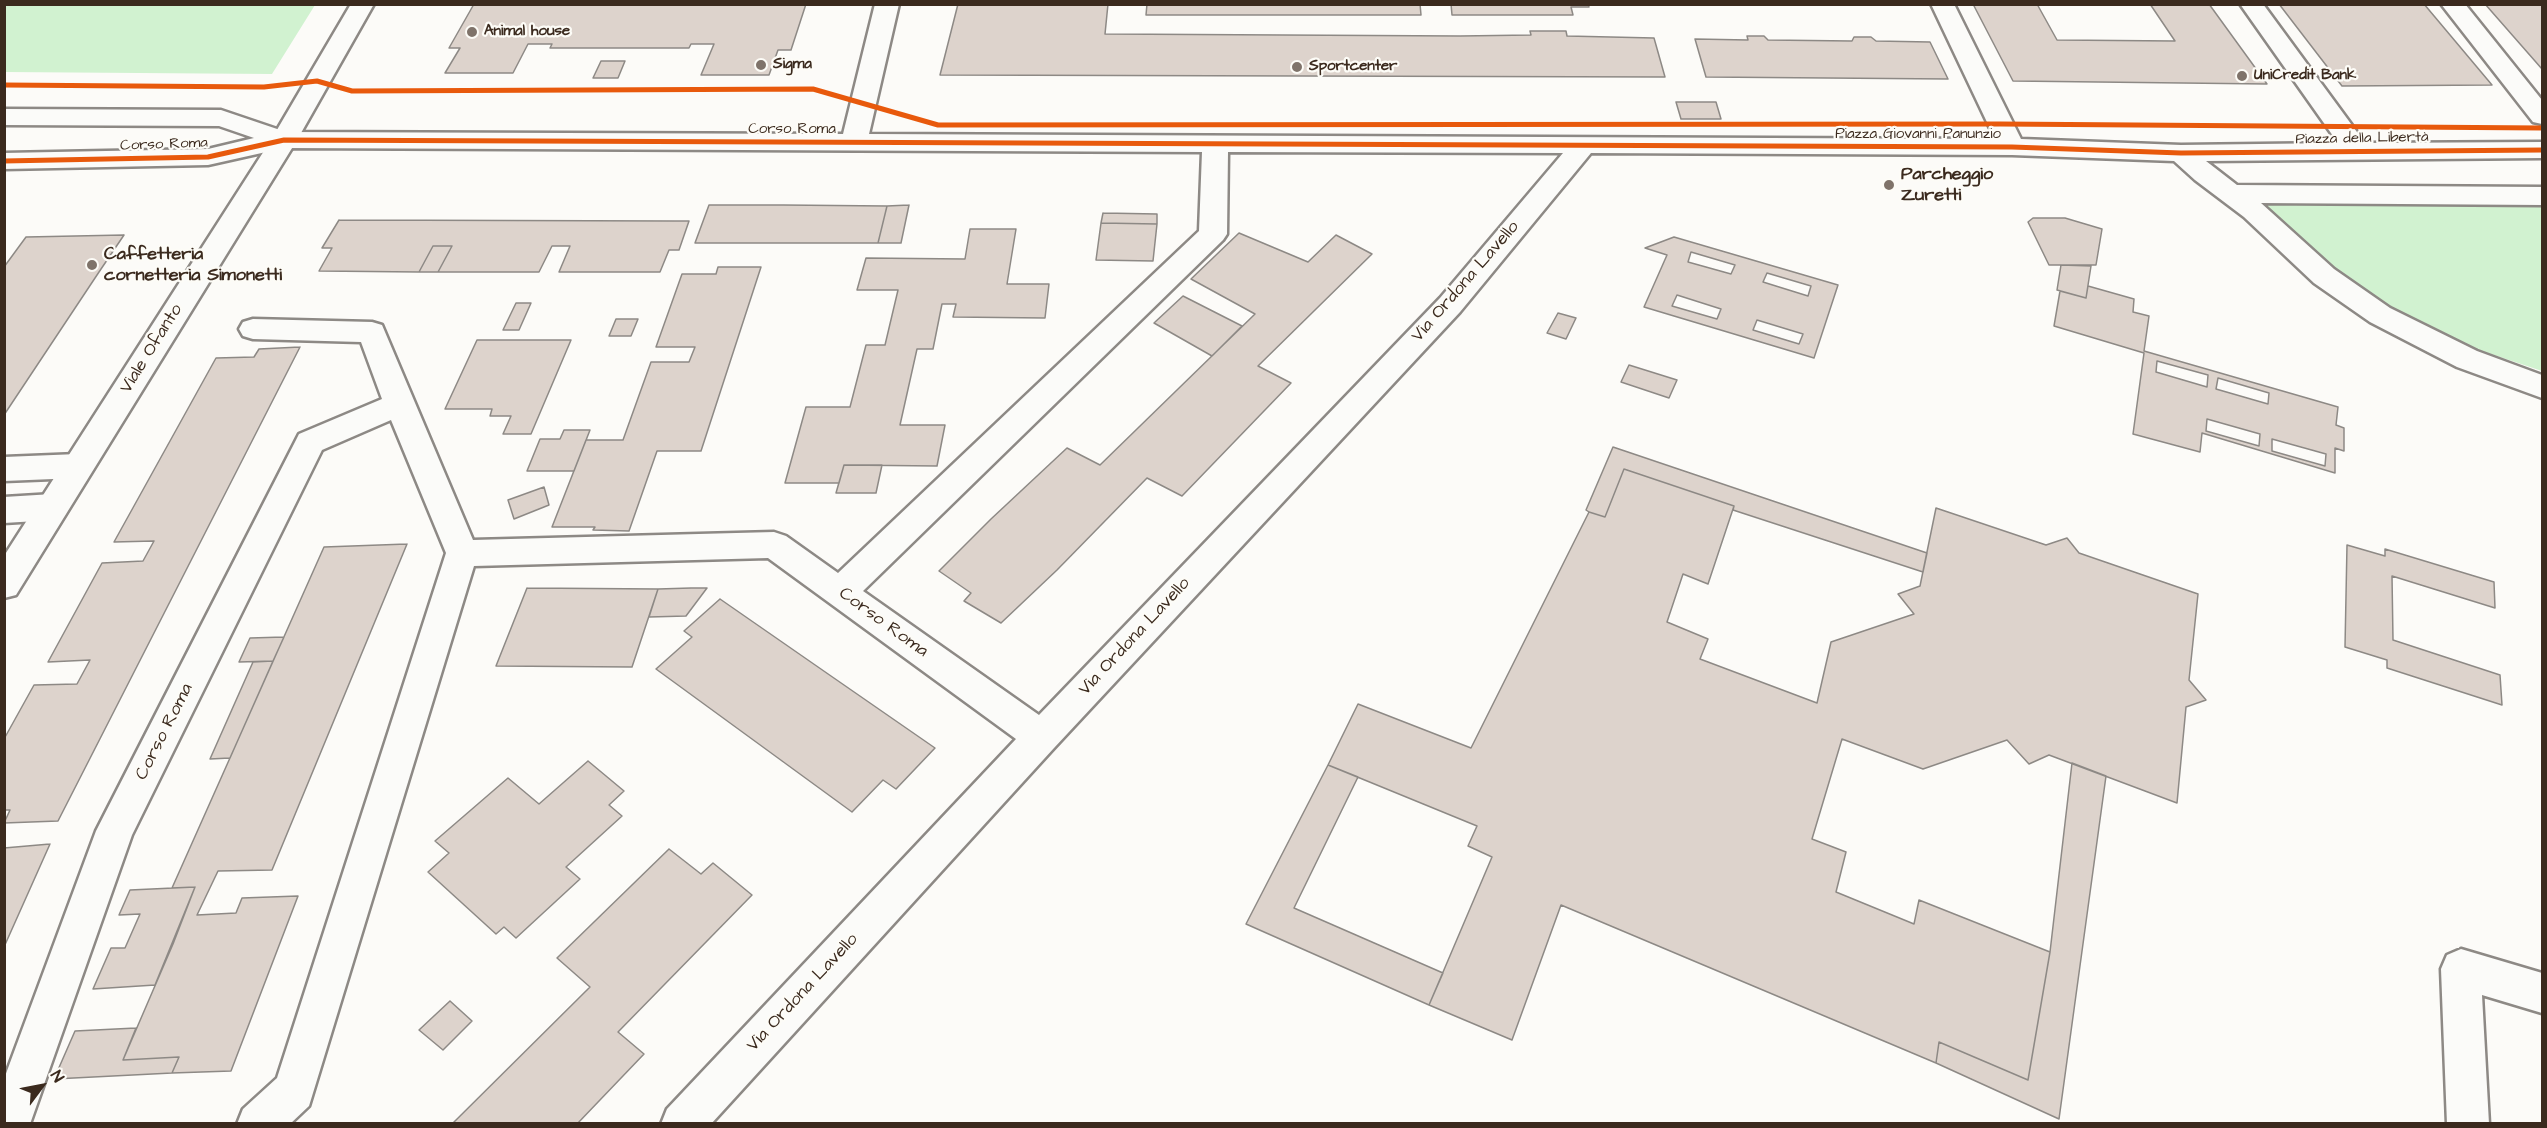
<!DOCTYPE html>
<meta charset="utf-8">
<style>
body{margin:0}
#map{position:relative;width:2547px;height:1128px;overflow:hidden;background:#fcfbf8;font-family:"Architects Daughter",sans-serif}
canvas{display:block}
.frame{position:absolute;inset:0;border:6px solid #3b2a1e;pointer-events:none}
.north{position:absolute;left:12px;top:1056px;width:60px;height:60px;-webkit-text-stroke:4px #fdfcf7;paint-order:stroke;rotate:58deg;font-size:16px;font-weight:700;line-height:24px;text-align:center;color:#3b2a1e}
.north::after{content:'';display:block;margin:auto;width:21px;height:27px;background:#3b2a1e;clip-path:polygon(50% 0,100% 100%,50% 72%,0 100%)}
</style>
<div id="map">
<canvas width="2547" height="1128"></canvas>
<div class="frame"></div>
<div class="north">N</div>
</div>
<script>
const context = document.querySelector('canvas').getContext('2d');
context.lineJoin = 'round';
function fillPath(path, color) {
  context.fillStyle = color;
  context.fill(path, 'evenodd');
}
function poly(rows) {
  const path = new Path2D();
  for (const r of rows) {
    path.moveTo(r[0], r[1]);
    for (let i = 2; i < r.length; i += 2) path.lineTo(r[i], r[i + 1]);
  }
  return path;
}
function strokePath(path, color, width, dash) {
  context.strokeStyle = color;
  context.lineWidth = width;
  context.lineCap = dash ? 'butt' : 'round';
  context.setLineDash(dash || []);
  context.stroke(path);
}
function drawText(font, color, halo, rows, align = 'center') {
  context.font = font + ' "Architects Daughter",sans-serif';
  context.lineWidth = 4.5;
  context.setLineDash([]);
  context.textBaseline = 'middle';
  context.strokeStyle = halo;
  context.fillStyle = color;
  for (const [text, x, y, turn = 0] of rows) {
    context.save();
    context.translate(x, y);
    context.rotate((+turn || 0) * Math.PI / 180);
    context.textAlign = isNaN(turn) ? turn : align;
    if (halo) context.strokeText(text, 0, 0);
    context.fillText(text, 0, 0);
    context.restore();
  }
}
fillPath(poly([
 [5,4,315,4,315,5,272,74,5,72],
 [2261,203,2542,203,2542,371,2458,343,2395,313,2330,272,2276,220]
]), '#d1f2d0');
const building = poly([
 [474,4,806,4,791,50,778,50,769,75,701,75,714,44,691,44,689,48,550,48,552,44,528,44,513,73,445,73,460,48,449,48,474,4],
 [958,4,1108,4,1105,34,1460,36,1531,35,1530,31,1566,31,1567,36,1654,38,1665,77,940,75,958,4],
 [1147,4,1420,4,1421,15,1146,15,1147,4],
 [1451,4,1588,4,1589,7,1571,7,1573,15,1452,15,1451,4],
 [1973,4,2037,4,2057,40,2175,41,2150,4,2209,4,2267,84,2013,81,1973,4],
 [2279,4,2424,4,2492,85,2342,86,2279,4],
 [2485,4,2542,4,2542,69,2485,4],
 [1747,36,1764,36,1768,40,1852,41,1854,37,1871,37,1876,41,1930,42,1948,79,1706,77,1695,39,1748,40,1747,36],
 [601,61,625,61,618,78,593,78,601,61],
 [1676,102,1716,102,1721,119,1681,119,1676,102],
 [709,205,783,205,887,206,878,243,695,243,709,205],
 [909,205,901,243,878,243,887,206,909,205],
 [1103,213,1157,214,1157,224,1101,223,1103,213],
 [2033,218,2065,218,2102,229,2096,265,2049,265,2028,222,2033,218],
 [339,220,675,221,689,221,679,250,669,250,660,272,559,272,570,246,552,246,539,272,438,272,452,246,433,246,419,272,319,271,332,248,322,248,339,220],
 [1101,223,1157,224,1153,261,1096,260,1101,223],
 [970,229,1016,229,1007,284,1049,284,1045,318,953,317,956,304,942,304,933,349,917,349,900,425,945,425,937,466,844,465,839,483,785,483,806,407,850,407,866,345,885,345,898,290,857,290,866,258,965,259,970,229],
 [1239,233,1308,262,1336,235,1372,254,1258,366,1291,383,1182,496,1147,478,1057,570,1001,623,964,601,971,593,939,571,991,519,1067,448,1100,465,1255,314,1191,279,1239,233],
 [124,235,99,272,4,415,4,267,26,237,124,235],
 [1674,237,1838,285,1814,358,1644,307,1667,255,1645,248,1674,237],
 [1691,252,1735,265,1731,274,1688,262,1691,252],
 [1767,273,1811,286,1808,296,1763,282,1767,273],
 [1677,295,1721,309,1717,319,1672,306,1677,295],
 [1757,320,1803,334,1799,344,1753,330,1757,320],
 [433,246,452,246,438,272,419,272,433,246],
 [2061,265,2091,266,2086,298,2057,290,2061,265],
 [718,267,761,267,701,451,657,451,629,531,593,530,595,527,552,527,586,440,623,440,651,362,689,362,695,347,656,347,682,274,716,274,718,267],
 [2088,286,2134,299,2133,312,2149,316,2144,351,2338,407,2336,425,2344,428,2344,451,2335,448,2335,473,2202,433,2200,452,2133,434,2144,353,2054,326,2060,291,2086,298,2088,286],
 [2157,361,2208,375,2207,387,2156,372,2157,361],
 [2218,378,2269,393,2268,404,2216,389,2218,378],
 [2207,419,2260,434,2259,446,2206,431,2207,419],
 [2272,439,2326,454,2325,466,2272,451,2272,439],
 [1183,296,1242,326,1212,356,1154,323,1183,296],
 [516,303,531,303,519,330,503,330,516,303],
 [1558,313,1576,318,1566,339,1547,333,1558,313],
 [616,319,638,319,631,336,609,336,616,319],
 [477,340,571,340,531,434,503,434,511,416,490,416,492,409,445,409,477,340],
 [300,347,58,821,4,823,10,810,4,810,4,739,34,685,77,684,90,660,48,662,102,563,143,561,154,541,114,542,216,358,254,357,259,349,300,347],
 [1629,365,1677,380,1669,398,1621,382,1629,365],
 [564,430,590,430,574,471,527,471,540,439,560,439,564,430],
 [1613,447,1927,553,1923,572,1733,510,1734,506,1624,469,1605,517,1589,512,1586,510,1613,447],
 [844,465,882,465,876,493,836,493,844,465],
 [1624,469,1734,506,1708,584,1683,574,1667,622,1708,639,1700,659,1817,703,1831,642,1914,614,1898,594,1920,586,1936,508,2046,545,2067,538,2079,553,2198,594,2189,680,2206,700,2186,707,2177,803,2049,755,2029,764,2007,740,1923,769,1842,739,1812,839,1846,852,1836,892,1914,924,1919,900,2050,952,2028,1080,1939,1042,1936,1063,1561,905,1512,1040,1429,1005,1492,857,1468,846,1477,826,1328,765,1358,704,1471,748,1589,512,1605,517,1624,469],
 [544,487,549,505,514,519,508,500,544,487],
 [407,544,272,870,218,871,197,915,236,913,242,898,298,896,231,1071,172,1073,179,1057,123,1060,173,944,195,887,172,888,324,547,407,544],
 [2347,545,2385,556,2385,549,2494,582,2495,608,2392,576,2393,640,2500,675,2502,705,2387,668,2387,660,2345,647,2347,545],
 [527,588,658,589,632,667,496,666,527,588],
 [691,588,707,588,686,616,649,617,658,589,691,588],
 [720,599,831,676,935,748,896,789,883,780,852,812,656,669,692,637,684,631,720,599],
 [284,637,273,661,239,662,250,638,284,637],
 [273,661,230,758,210,759,253,662,273,661],
 [588,761,624,791,609,805,622,816,566,867,580,879,516,938,504,927,496,934,428,872,449,853,435,841,508,778,539,804,588,761],
 [2072,763,2106,776,2059,1119,1936,1063,1939,1042,2028,1080,2050,952,2072,763],
 [1328,765,1358,777,1294,908,1443,973,1429,1005,1246,924,1328,765],
 [50,844,25,900,4,947,4,848,50,844],
 [669,849,701,874,713,863,752,895,618,1032,644,1054,577,1124,452,1124,590,987,557,958,669,849],
 [195,887,155,985,93,989,111,948,125,948,140,914,119,915,130,890,195,887],
 [450,1001,472,1021,443,1050,419,1030,450,1001],
 [136,1028,123,1060,179,1057,172,1073,54,1079,75,1031,136,1028]
]);
fillPath(building, '#ddd3cc');
strokePath(building, '#8d8985', 1.5);
const minor = poly([
 [875,4,899,4,869,134,1995,139,1931,4,1954,4,2021,139,2181,145,2338,143,2240,4,2263,4,2365,143,2542,142,2542,158,2206,161,2237,185,2542,187,2542,205,2261,203,2334,269,2390,308,2477,351,2542,375,2542,398,2457,367,2370,322,2314,283,2244,217,2195,180,2174,161,2012,155,1591,153,1460,312,1054,748,711,1124,661,1124,667,1109,1016,739,768,558,474,566,309,1106,290,1124,237,1124,243,1109,277,1078,446,553,391,420,322,450,132,835,30,1124,4,1124,4,1079,96,831,295,442,299,434,382,399,361,342,253,339,243,336,239,329,243,322,253,319,372,322,382,325,473,540,774,532,786,536,838,573,1199,231,1202,152,284,148,208,165,4,169,4,153,208,149,254,138,219,126,4,125,4,109,221,110,286,132,843,134,875,4],
 [1228,152,1563,153,1440,298,1039,715,863,591,1223,240,1227,234,1228,152],
 [2441,4,2465,4,2542,100,2542,124,2533,122,2441,4],
 [78,454,89,457,94,466,89,475,78,478,4,481,4,457,78,454],
 [53,494,64,498,69,507,64,516,53,520,4,523,4,497,53,494],
 [2461,949,2542,973,2542,1013,2482,995,2489,1124,2447,1124,2441,969,2447,955,2461,949]
]);
const major = poly([
 [351,4,374,4,297,140,16,595,4,598,4,556,271,140,351,4]
]);
strokePath(minor, '#8d8985', 5);
strokePath(major, '#8d8985', 5);
fillPath(minor, '#fbfbf9');
fillPath(major, '#fbfbf9');
strokePath(poly([
 [4,85,264,87,317,81,352,91,813,89,938,125,2000,124,2542,128],
 [4,161,208,157,284,140,2012,147,2181,153,2542,150]
]), '#e8590c', 5);
for (const [x, y, r, color] of [
 [472,32,6,"#7f736a"],
 [761,65,6,"#7f736a"],
 [1297,67,6,"#7f736a"],
 [2242,76,6,"#7f736a"],
 [1889,185,6,"#7f736a"],
 [92,265,6,"#7f736a"]
]) {
  const dot = new Path2D();
  dot.arc(x, y, r, 0, 2 * Math.PI);
  context.fillStyle = color;
  context.fill(dot);
  strokePath(dot, '#fdfcf7', 2);
}
drawText('bold 15px', '#3b2a1e', '#fdfcf7', [
 ["Animal house",484,32],
 ["Sigma",773,65],
 ["Sportcenter",1309,67],
 ["UniCredit Bank",2254,76]
], 'left');
drawText('15px', '#3b2a1e', '#fdfcf7', [
 ["Corso Roma",792,130],
 ["Piazza Giovanni Panunzio",1918,135],
 ["Piazza della Libertà",2362,139,-1],
 ["Corso Roma",164,145,-2]
]);
drawText('bold 18px', '#3b2a1e', '#fdfcf7', [
 ["Parcheggio",1901,175],
 ["Zuretti",1901,196],
 ["Caffetteria",104,255],
 ["cornetteria Simonetti",104,276]
], 'left');
drawText('18px', '#3b2a1e', '#fdfcf7', [
 ["Via Ordona Lavello",1466,282,-49],
 ["Viale Ofanto",152,349,-58],
 ["Corso Roma",883,623,36],
 ["Via Ordona Lavello",1135,637,-47],
 ["Corso Roma",165,732,-63],
 ["Via Ordona Lavello",803,993,-47]
]);
</script>
